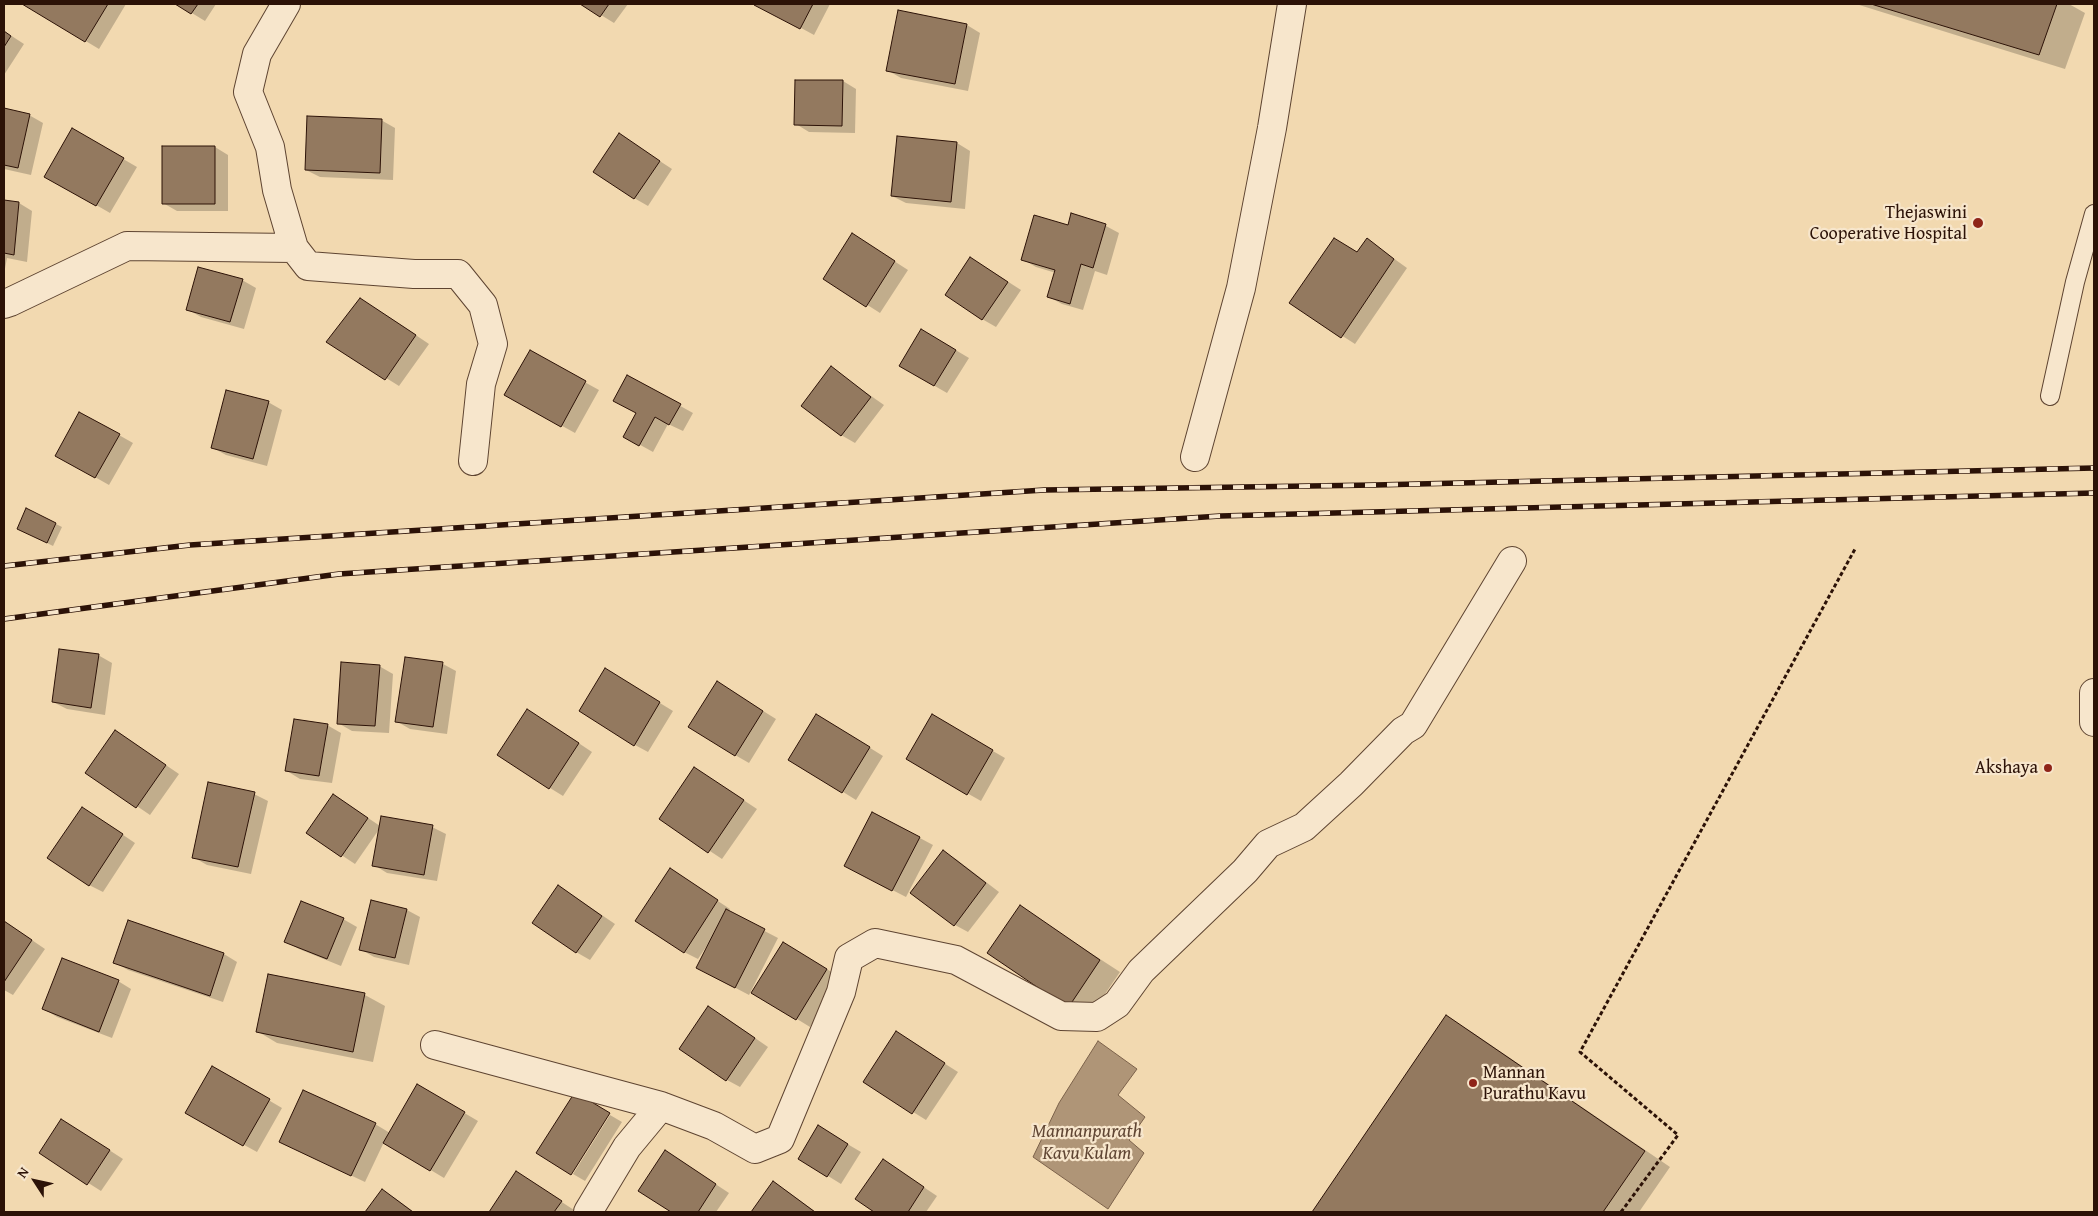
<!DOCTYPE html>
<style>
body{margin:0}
#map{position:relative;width:2098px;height:1216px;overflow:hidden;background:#f2d9b0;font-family:"Gentium Book Plus",serif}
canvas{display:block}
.frame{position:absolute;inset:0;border:5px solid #2c1207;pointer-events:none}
.north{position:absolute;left:10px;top:1156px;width:50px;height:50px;-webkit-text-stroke:4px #f7e6cc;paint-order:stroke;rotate:305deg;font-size:14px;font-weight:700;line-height:20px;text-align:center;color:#2c1207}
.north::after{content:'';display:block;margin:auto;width:18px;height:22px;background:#2c1207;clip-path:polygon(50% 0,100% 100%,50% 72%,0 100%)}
</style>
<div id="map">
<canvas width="2098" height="1216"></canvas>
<div class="frame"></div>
<div class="north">N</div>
</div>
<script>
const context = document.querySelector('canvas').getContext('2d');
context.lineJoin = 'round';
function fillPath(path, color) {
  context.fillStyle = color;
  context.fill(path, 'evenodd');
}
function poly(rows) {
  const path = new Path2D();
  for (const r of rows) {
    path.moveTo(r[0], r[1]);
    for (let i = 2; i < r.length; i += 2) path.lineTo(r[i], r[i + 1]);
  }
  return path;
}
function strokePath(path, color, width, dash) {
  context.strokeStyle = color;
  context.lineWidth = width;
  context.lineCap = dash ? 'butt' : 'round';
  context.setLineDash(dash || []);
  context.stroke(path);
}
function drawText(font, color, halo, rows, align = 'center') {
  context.font = font + ' "Gentium Book Plus",serif';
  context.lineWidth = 4.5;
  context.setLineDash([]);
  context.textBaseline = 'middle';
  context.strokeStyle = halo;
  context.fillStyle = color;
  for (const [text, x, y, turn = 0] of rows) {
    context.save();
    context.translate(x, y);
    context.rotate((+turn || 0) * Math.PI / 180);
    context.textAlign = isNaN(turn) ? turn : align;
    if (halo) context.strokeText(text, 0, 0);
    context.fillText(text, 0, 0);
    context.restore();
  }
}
const water = poly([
 [1098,1041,1137,1069,1118,1095,1145,1117,1129,1140,1144,1153,1108,1209,1033,1157,1059,1103,1098,1041]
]);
fillPath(water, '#af9577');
strokePath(water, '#7b614a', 1);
fillPath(poly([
 [24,4,126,4,99,49],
 [177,4,216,4,205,21],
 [583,4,628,4,614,23],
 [757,4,830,4,814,35],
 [1856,4,2069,4,2085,13,2065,69],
 [967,25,980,33,968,91,901,78,887,70],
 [4,31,24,44,4,75],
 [843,81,856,89,855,133,809,132,796,124],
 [4,110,29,115,43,123,31,175,4,169],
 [381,120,395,128,393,180,320,177,306,170],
 [73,130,137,167,110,213,46,176],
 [620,135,672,169,648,206,634,198],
 [957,143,970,151,965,209,906,203,892,196],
 [215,147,228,155,228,211,177,211,163,203],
 [4,201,19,203,32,211,27,262,7,258,4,274],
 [1072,215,1106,226,1119,233,1107,275,1095,271,1083,310,1062,304,1049,297,1056,273,1036,267,1022,259,1069,226],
 [1368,240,1407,268,1355,344,1291,303,1358,254],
 [866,243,908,270,880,313,825,278],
 [971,258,1021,290,996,327,982,319],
 [242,280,256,288,244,329,201,317,187,309],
 [374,307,429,344,399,386,327,341],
 [922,330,969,358,947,393,900,366],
 [530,352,599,390,575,433,506,395],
 [831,368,884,405,855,443,841,435],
 [628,377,693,413,683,431,668,424,653,452,624,436,637,413],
 [268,402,282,410,267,466,226,455,213,448],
 [80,413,133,443,109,485,56,455],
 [56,524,62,527,53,546,25,532],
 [98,655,112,663,105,715,67,709,53,702],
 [443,664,456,671,447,734,410,729,396,721],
 [379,666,393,674,389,733,352,731,338,723],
 [619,678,673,711,648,752,635,745],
 [731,691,776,719,749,763,735,755],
 [932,716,1005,758,981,801,907,759],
 [541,718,592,752,563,796,550,788],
 [830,723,883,756,856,800,790,759],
 [327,725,341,733,332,783,300,779,287,771],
 [116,731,179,774,150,815,87,772],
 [695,768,757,809,722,859,660,818],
 [254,794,268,801,251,874,207,865,193,857],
 [334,795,380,826,432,827,446,834,437,881,387,873,374,865,380,828,355,864,308,833],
 [873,813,933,845,906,897,859,873],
 [95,816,135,843,103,892,89,885],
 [943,852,956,859,999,892,968,932,955,925],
 [683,878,730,909,728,912,778,938,749,995,711,975,709,945,708,944,698,959,684,952],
 [559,886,615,924,590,960,576,952],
 [1020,907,1120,972,1088,1019,1069,1007],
 [407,910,420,917,409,965,374,957,360,949],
 [343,919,357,927,341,966,299,949,286,942],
 [4,921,45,949,13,995,4,990],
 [129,922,224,954,237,962,223,1002,128,970,114,962],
 [796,951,840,977,810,1027,753,992],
 [269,975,365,995,385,1006,373,1062,277,1043,257,1031],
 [118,981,131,989,112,1038,57,1017,44,1009],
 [722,1015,768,1047,740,1087,727,1080],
 [1447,1017,1472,1032,1670,1167,1639,1212,1314,1212],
 [909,1041,958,1072,926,1120,865,1082],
 [212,1067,282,1108,257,1152,186,1113],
 [417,1085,478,1121,444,1178,384,1142,365,1182,280,1142,375,1124,390,1133],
 [610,1115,622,1122,585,1181,573,1174],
 [75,1128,123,1159,101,1191,41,1153],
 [832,1135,861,1152,841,1184,799,1158],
 [679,1160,729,1193,716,1212,673,1212,640,1190],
 [883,1160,937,1196,926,1212,876,1212,857,1199],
 [517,1173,574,1210,573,1212,490,1212],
 [773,1183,787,1191,816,1212,752,1212],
 [382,1191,395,1198,414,1212,367,1212]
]), '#0003');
const building = poly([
 [22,4,108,4,85,42,22,4],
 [175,4,198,4,191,14,175,4],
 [580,4,609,4,600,17,580,4],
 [755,4,813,4,800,29,754,5,755,4],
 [1871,4,2057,4,2039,55,1871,4],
 [898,10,967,24,955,84,886,71,898,10],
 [4,31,11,36,4,47,4,31],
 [795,80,843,80,842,126,794,125,795,80],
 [4,108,30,114,18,168,4,165,4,108],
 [307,116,382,119,380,173,305,170,307,116],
 [72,128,124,158,96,206,44,177,72,128],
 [619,133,660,161,634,199,593,172,619,133],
 [897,136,957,142,951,202,891,196,897,136],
 [162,146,215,146,215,204,162,204,162,146],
 [4,200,19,202,14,255,4,253,4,200],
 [1071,213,1106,224,1093,268,1081,264,1070,304,1047,297,1055,270,1021,260,1034,215,1068,225,1071,213],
 [852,233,895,261,866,307,823,279,852,233],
 [1334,238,1357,252,1367,238,1394,259,1341,338,1289,303,1334,238],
 [970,257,1008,282,982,320,945,295,970,257],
 [198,267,243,279,230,322,186,310,198,267],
 [360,298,416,335,385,380,326,342,360,298],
 [921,329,956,350,934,386,899,366,921,329],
 [530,350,586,381,561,427,504,395,530,350],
 [831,366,871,397,841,436,801,406,831,366],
 [627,375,681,404,669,425,655,417,639,446,623,437,636,413,613,401,627,375],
 [226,390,269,401,253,459,211,448,226,390],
 [79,412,120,434,95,478,55,456,79,412],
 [26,508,56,523,47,543,17,529,26,508],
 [59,649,99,654,91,708,52,702,59,649],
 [405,657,443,662,433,727,395,722,405,657],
 [341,662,380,665,375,726,337,724,341,662],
 [605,668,660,702,634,746,579,711,605,668],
 [717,681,763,711,735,756,688,727,717,681],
 [527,709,579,743,549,789,497,755,527,709],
 [816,714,870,747,842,793,788,760,816,714],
 [932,714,993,750,967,795,906,759,932,714],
 [294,719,328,724,319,776,285,771,294,719],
 [115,730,166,765,136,808,85,773,115,730],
 [694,767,744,800,708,853,659,819,694,767],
 [208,782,255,792,238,867,192,858,208,782],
 [333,794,368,818,341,857,306,833,333,794],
 [82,807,123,834,89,886,47,858,82,807],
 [872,812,920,837,892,891,844,866,872,812],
 [381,816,433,825,424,875,372,866,381,816],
 [943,850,986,883,954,926,910,893,943,850],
 [670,868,718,900,684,953,635,921,670,868],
 [558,885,602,916,576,953,532,923,558,885],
 [371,900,407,909,395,958,359,950,371,900],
 [301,901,344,918,327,959,284,942,301,901],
 [1020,905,1100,960,1068,1008,987,953,1020,905],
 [726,909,765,929,735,988,696,968,726,909],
 [128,920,224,953,210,996,113,963,128,920],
 [4,921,32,940,4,982,4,921],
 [783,942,827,969,796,1020,751,993,783,942],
 [62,958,119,980,99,1032,42,1009,62,958],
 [268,974,365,993,353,1052,256,1032,268,974],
 [708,1006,755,1038,726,1081,679,1049,708,1006],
 [1446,1015,1645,1151,1603,1212,1312,1212,1446,1015],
 [896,1031,945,1063,912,1114,863,1082,896,1031],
 [212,1066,270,1099,243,1146,185,1113,212,1066],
 [417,1084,465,1112,430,1171,383,1143,417,1084],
 [303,1090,376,1123,351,1176,279,1142,303,1090],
 [575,1092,610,1113,571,1175,536,1153,575,1092],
 [61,1119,110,1150,87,1185,39,1153,61,1119],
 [818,1125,848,1144,827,1177,798,1159,818,1125],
 [665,1150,716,1184,698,1212,671,1212,638,1191,665,1150],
 [883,1159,924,1187,908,1212,874,1212,855,1199,883,1159],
 [516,1171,562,1201,554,1212,489,1212,516,1171],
 [773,1181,815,1212,751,1212,773,1181],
 [382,1189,413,1212,365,1212,382,1189]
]);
fillPath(building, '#93795f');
strokePath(building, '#2c1207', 1);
const lane = poly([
 [2050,396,2075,282,2094,214]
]);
const street = poly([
 [286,4,257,54,248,92,270,147,277,190,294,248,308,266,414,274,458,274,483,305,493,344,481,384,473,461],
 [4,304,10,302,127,246,294,248],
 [1195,457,1241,288,1272,128,1292,4],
 [2094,693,2094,722],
 [435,1045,661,1106],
 [588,1212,627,1147,661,1106,714,1126,755,1149,780,1139,841,992,849,958,875,943,956,960,1061,1016,1097,1017,1117,1004,1141,971,1245,871,1268,844,1304,827,1351,784,1403,731,1413,725,1512,561]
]);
strokePath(lane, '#5e4431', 20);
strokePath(street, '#5e4431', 30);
strokePath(poly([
 [1621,1212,1678,1135,1580,1052,1855,549]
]), '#2c1207', 3, [4, 2.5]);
strokePath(lane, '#f7e6cc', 18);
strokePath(street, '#f7e6cc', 28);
const rail = poly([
 [4,566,190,545,1044,490,1375,485,2094,468],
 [4,619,339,574,1220,516,2094,493]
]);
strokePath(rail, '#2c1207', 5.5);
strokePath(rail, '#f7e6cc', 4, [11]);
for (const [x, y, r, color] of [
 [1978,223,6,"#8f2418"],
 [2048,768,5,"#8f2418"],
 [1473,1083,5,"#8f2418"]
]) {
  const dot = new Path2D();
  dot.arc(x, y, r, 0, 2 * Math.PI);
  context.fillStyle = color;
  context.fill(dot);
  strokePath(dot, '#f7e6cc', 2);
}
drawText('18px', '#2c1207', '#f7e6cc', [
 ["Thejaswini",1967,213],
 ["Cooperative Hospital",1967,234],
 ["Akshaya",2038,768],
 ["Mannan",1483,1073,"left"],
 ["Purathu Kavu",1483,1094,"left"]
], 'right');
drawText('italic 19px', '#604634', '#f7e6cc', [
 ["Mannanpurath",1087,1132],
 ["Kavu Kulam",1087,1154]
]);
</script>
